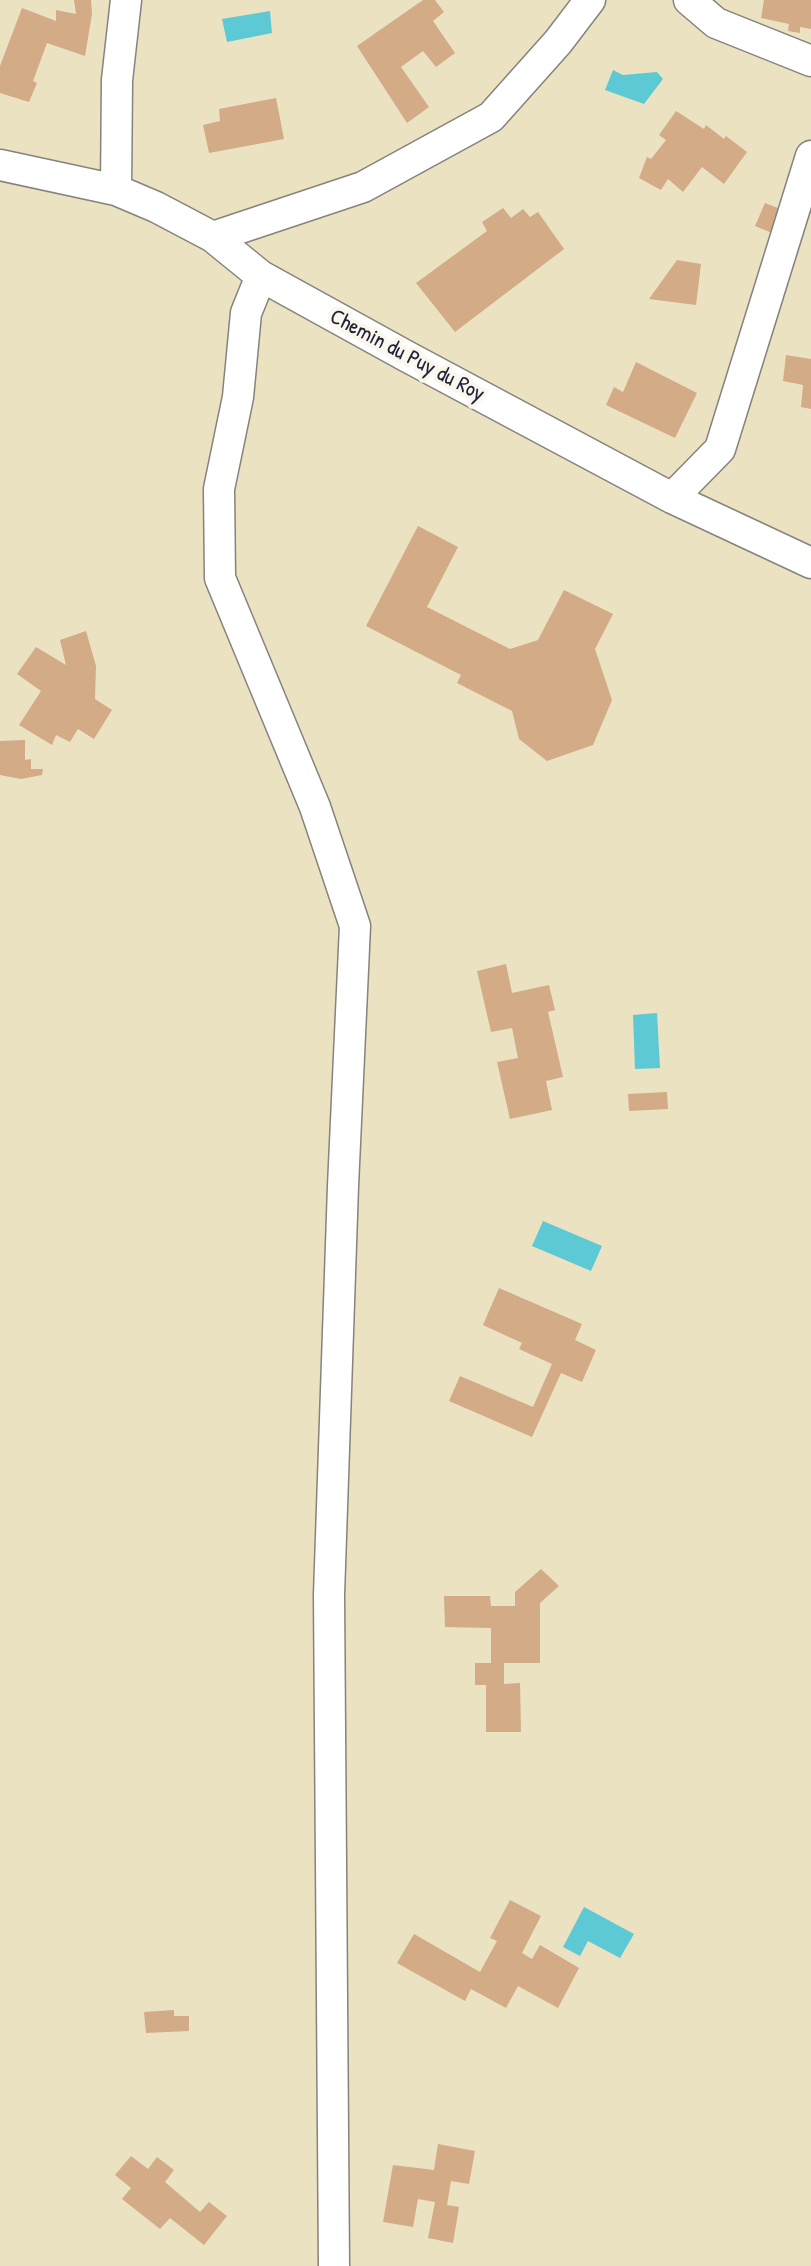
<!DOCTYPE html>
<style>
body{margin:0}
canvas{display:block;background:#eae2c0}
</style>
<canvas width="811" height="2266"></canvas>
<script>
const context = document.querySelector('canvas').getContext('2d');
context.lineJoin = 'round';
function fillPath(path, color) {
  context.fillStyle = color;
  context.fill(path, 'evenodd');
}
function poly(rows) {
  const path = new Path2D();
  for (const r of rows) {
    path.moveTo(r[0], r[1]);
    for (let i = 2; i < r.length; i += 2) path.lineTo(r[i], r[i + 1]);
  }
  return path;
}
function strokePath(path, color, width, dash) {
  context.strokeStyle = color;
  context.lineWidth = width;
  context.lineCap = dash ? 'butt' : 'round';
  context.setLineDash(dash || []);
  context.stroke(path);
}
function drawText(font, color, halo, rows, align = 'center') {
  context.font = font + ' "Patrick Hand",sans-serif';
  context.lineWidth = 8;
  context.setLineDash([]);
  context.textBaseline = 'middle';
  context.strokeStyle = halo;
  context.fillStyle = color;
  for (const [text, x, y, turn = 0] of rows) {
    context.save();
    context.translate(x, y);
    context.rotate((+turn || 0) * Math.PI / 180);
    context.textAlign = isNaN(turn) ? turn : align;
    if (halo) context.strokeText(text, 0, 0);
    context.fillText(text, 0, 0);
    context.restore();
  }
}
fillPath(poly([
 [270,11,272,33,227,42,222,19],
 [613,70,623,75,657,72,663,79,644,104,605,90],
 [657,1013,660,1068,635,1069,633,1015],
 [543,1221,602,1246,591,1271,532,1246],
 [584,1907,634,1934,620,1958,588,1941,580,1956,563,1947]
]), '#5dc9d4');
fillPath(poly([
 [74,0,91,0,92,14,85,56,47,43,33,81,37,83,29,102,0,93,0,66,22,8,56,21,56,10,76,14],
 [423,0,435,0,444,12,433,21,455,53,436,67,423,51,401,67,429,107,407,123,357,46],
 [764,0,811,0,811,29,800,27,800,33,788,31,789,24,761,18],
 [276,98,284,139,209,153,203,125,220,121,219,109],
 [676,111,704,129,706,125,724,139,726,136,747,152,724,184,702,167,683,192,668,179,661,190,639,178,647,157,651,159,666,140,659,135],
 [765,203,791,213,782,237,755,226],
 [503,208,511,218,523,209,530,217,538,212,564,249,455,332,416,283,487,231,482,222],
 [677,260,701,264,696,305,649,299],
 [786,355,811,359,811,409,801,407,803,385,783,381],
 [636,362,697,393,675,438,606,405,614,387,623,392],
 [418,526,458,547,427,607,510,649,538,640,564,590,613,614,595,649,612,700,593,745,547,761,519,739,512,711,457,683,461,675,366,626],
 [86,631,96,666,95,699,112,710,94,739,78,729,70,742,56,735,52,745,19,725,41,691,17,674,36,647,66,665,60,640],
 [25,740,25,760,31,759,31,769,43,769,42,775,21,779,0,775,0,741],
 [506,964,512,993,549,985,555,1010,548,1012,563,1077,546,1081,552,1110,510,1119,497,1062,518,1058,512,1028,491,1032,477,971],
 [667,1092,668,1109,629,1111,628,1094],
 [499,1288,582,1324,575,1340,596,1350,582,1382,561,1373,532,1437,449,1401,460,1376,533,1407,552,1364,519,1349,522,1343,483,1325],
 [541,1569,559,1586,540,1603,540,1663,504,1663,504,1684,520,1683,521,1732,486,1732,486,1685,475,1685,475,1663,491,1663,491,1628,445,1627,444,1596,490,1596,491,1606,515,1606,515,1592],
 [510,1900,541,1916,522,1953,532,1959,540,1945,579,1968,558,2008,518,1986,506,2008,471,1989,465,2001,397,1963,414,1934,480,1972,497,1941,490,1938],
 [174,2010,174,2016,189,2016,189,2031,146,2033,144,2012],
 [438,2144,475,2151,469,2184,451,2181,447,2205,459,2207,453,2243,428,2238,435,2202,418,2199,413,2227,383,2222,393,2165,434,2170],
 [131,2156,148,2169,157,2157,174,2170,165,2182,200,2212,209,2202,227,2216,204,2245,170,2218,160,2229,122,2199,131,2188,115,2175]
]), '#d3ab87');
const minor = poly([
 [689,0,716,23,811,61],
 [0,165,116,190,156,207,213,237,261,276,406,356,672,498,811,563],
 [116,190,117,80,126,0],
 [213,237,363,187,491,117,558,42,590,0],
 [261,276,246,313,238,397,219,489,220,578,315,807,355,926,343,1186,329,1595,334,2266],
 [672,498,720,449,811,156]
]);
strokePath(minor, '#86827e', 33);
strokePath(minor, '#fff', 30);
drawText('22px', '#22223b', '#fbf7ec', [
 ["Chemin du Puy du Roy",407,356,28]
]);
</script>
